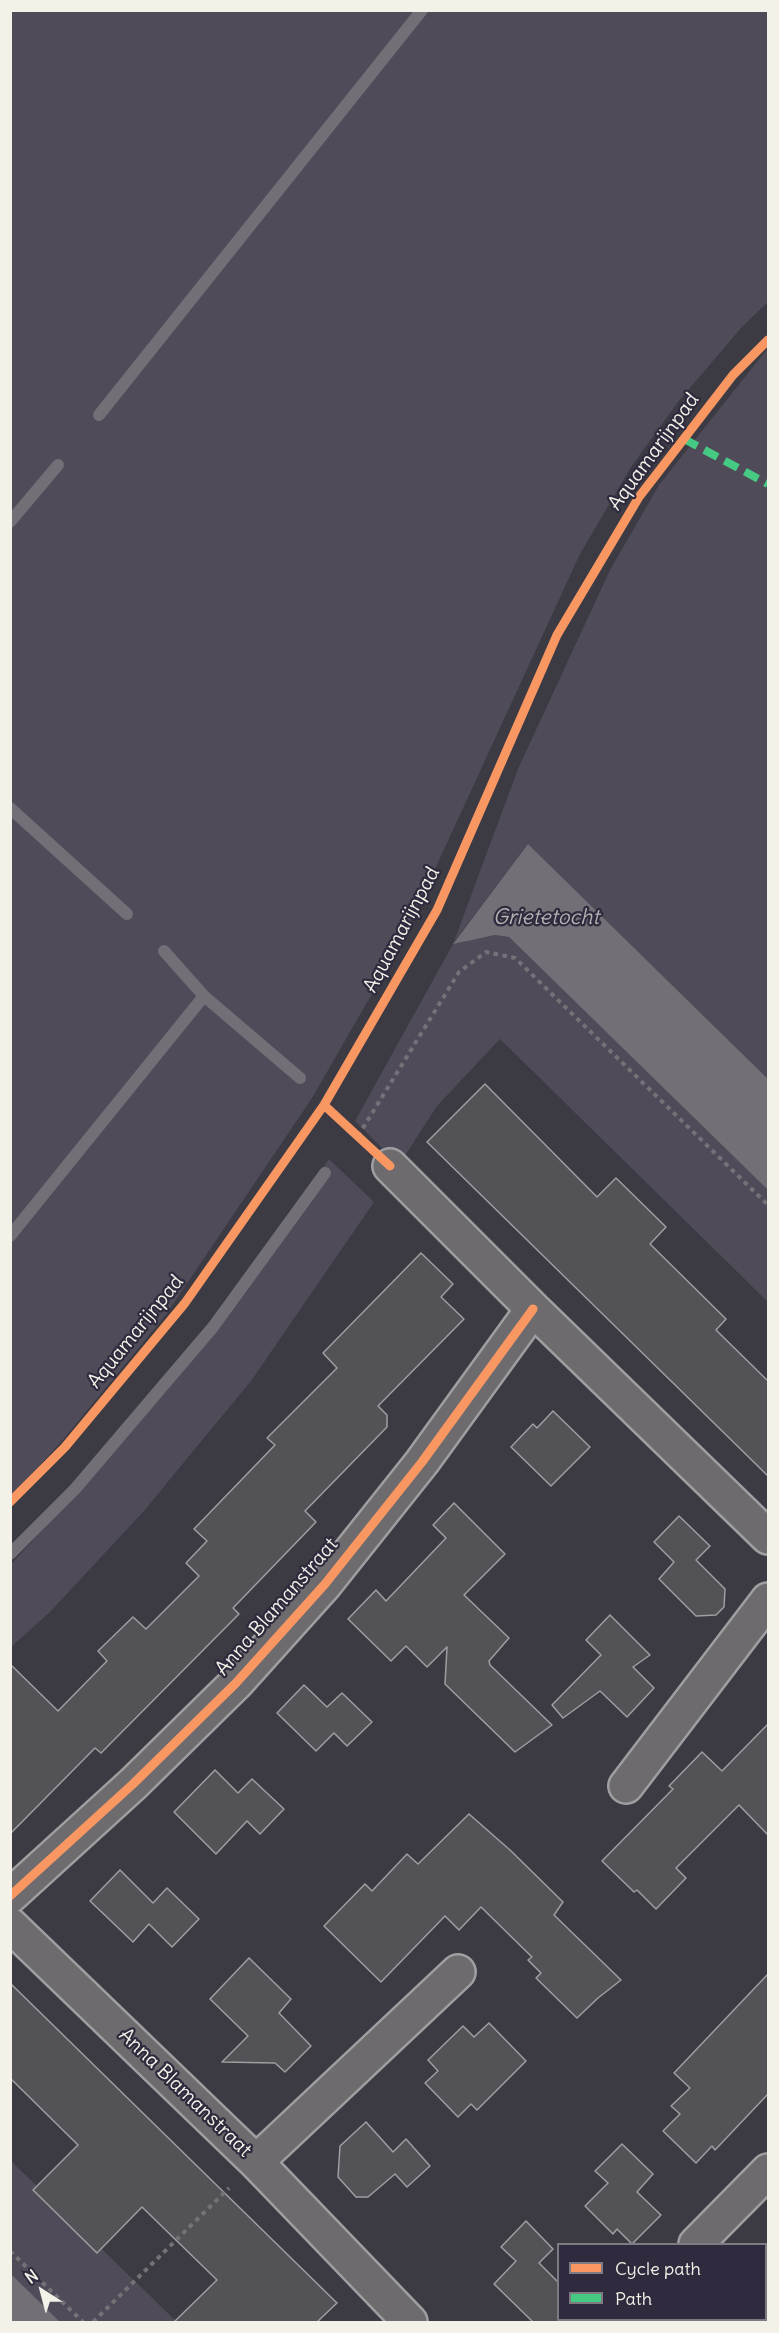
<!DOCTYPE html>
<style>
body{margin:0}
#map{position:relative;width:779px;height:2333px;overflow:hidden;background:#3c3a43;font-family:Delius,sans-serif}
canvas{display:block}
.frame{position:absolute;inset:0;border:12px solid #f4f1e8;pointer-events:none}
.legend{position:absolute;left:557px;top:2243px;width:210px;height:78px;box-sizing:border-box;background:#2f2a3d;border:2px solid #7e7a81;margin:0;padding:8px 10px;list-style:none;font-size:18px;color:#f4f1e8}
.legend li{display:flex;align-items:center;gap:12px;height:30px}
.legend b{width:30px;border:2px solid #7e7a81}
.north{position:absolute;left:12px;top:2261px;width:60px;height:60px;-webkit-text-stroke:4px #2f2a3d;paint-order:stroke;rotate:324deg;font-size:16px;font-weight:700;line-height:24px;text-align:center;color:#f4f1e8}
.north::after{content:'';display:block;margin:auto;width:21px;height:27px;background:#f4f1e8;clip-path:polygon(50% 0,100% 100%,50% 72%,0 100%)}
</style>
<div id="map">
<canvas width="779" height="2333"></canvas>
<div class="frame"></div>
<ul class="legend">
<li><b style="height:8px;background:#f99763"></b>Cycle path</li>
<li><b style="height:8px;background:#46c982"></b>Path</li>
</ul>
<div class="north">N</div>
</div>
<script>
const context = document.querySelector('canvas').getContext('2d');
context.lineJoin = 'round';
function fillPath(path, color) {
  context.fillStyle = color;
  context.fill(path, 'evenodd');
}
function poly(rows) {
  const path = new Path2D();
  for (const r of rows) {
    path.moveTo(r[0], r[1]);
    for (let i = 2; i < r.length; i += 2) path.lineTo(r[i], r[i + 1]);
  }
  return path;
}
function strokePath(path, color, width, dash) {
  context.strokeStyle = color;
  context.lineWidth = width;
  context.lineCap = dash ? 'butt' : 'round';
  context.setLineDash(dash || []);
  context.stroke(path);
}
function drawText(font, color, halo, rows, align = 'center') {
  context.font = font + ' Delius,sans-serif';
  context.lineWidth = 4.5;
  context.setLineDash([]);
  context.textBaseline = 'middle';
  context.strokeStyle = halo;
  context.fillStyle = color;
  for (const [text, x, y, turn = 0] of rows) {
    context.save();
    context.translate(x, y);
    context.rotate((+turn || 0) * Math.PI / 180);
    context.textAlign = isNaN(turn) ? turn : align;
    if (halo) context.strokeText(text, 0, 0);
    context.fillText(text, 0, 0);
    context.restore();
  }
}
fillPath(poly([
 [11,10,768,11,768,302,741,328,678,402,631,467,580,554,400,945,312,1098,165,1316,62,1441,11,1496],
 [768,348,768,1079,528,844,453,943,495,935,509,937,768,1190,768,1302,500,1039,437,1106,399,1165,355,1121,453,944,518,769,610,570,659,485],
 [329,1159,374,1202,251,1381,143,1512,50,1612,11,1647,11,1564,97,1472,202,1343],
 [10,2160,177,2322,60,2322,11,2274]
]), '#504b59');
fillPath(poly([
 [528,844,768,1079,768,1190,509,937,495,935,453,944],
 [10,2274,11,2274,60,2322,11,2322]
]), '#736f76');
strokePath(poly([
 [99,415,422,10],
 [10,522,58,465],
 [10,808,127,914],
 [164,951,204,996,300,1078],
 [10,1236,204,996],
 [10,1554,75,1489,213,1327,325,1173]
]), '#736f76', 12);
const building = poly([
 [485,1084,597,1197,616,1178,666,1227,650,1244,726,1319,716,1330,768,1381,768,1476,427,1142,485,1084],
 [421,1253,453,1284,441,1297,464,1319,378,1406,387,1415,387,1427,305,1511,316,1522,233,1608,239,1614,101,1753,95,1748,10,1834,10,1664,58,1711,107,1661,98,1651,133,1617,146,1629,199,1576,186,1563,207,1541,194,1529,275,1445,267,1438,337,1368,323,1353,421,1253],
 [553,1411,590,1447,551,1486,511,1447,533,1424,537,1428,553,1411],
 [454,1503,505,1554,464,1595,509,1638,489,1661,490,1665,552,1725,515,1752,445,1684,447,1647,427,1667,406,1646,391,1661,348,1619,376,1590,386,1601,446,1538,433,1525,454,1503],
 [679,1516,710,1546,696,1560,725,1589,724,1607,716,1615,696,1616,659,1579,674,1562,654,1542,679,1516],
 [610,1615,650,1655,633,1667,654,1688,627,1717,600,1691,563,1718,552,1705,601,1655,586,1640,610,1615],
 [304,1685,327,1707,342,1693,372,1722,347,1746,334,1733,316,1751,277,1713,304,1685],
 [768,1724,768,1835,739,1805,676,1868,686,1878,656,1909,637,1890,634,1892,602,1861,673,1789,669,1786,702,1752,722,1771,768,1724],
 [215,1770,238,1793,252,1779,284,1809,260,1834,247,1821,216,1854,174,1812,215,1770],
 [469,1814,510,1850,563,1902,554,1915,621,1980,598,1998,577,2018,536,1978,541,1973,528,1960,532,1957,481,1907,459,1930,445,1916,381,1982,324,1926,365,1884,372,1891,407,1854,418,1864,469,1814],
 [120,1870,153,1903,167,1888,199,1919,172,1947,149,1924,133,1942,90,1901,120,1870],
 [249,1958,291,1999,279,2013,311,2046,285,2072,275,2063,222,2062,248,2036,210,1999,249,1958],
 [768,1974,768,2094,715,2150,712,2146,696,2163,663,2131,680,2114,671,2106,690,2088,674,2073,768,1974],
 [10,1983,337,2303,317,2322,174,2322,217,2280,142,2207,97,2253,33,2190,78,2145,10,2078,10,1983],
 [489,2023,526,2061,477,2110,471,2104,458,2117,425,2083,438,2071,428,2060,463,2026,474,2037,489,2023],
 [366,2122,393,2152,406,2139,430,2166,407,2187,395,2174,368,2197,356,2197,338,2177,340,2146,366,2122],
 [622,2144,653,2174,637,2192,661,2215,632,2244,617,2229,613,2234,585,2206,608,2183,595,2171,622,2144],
 [526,2221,553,2249,539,2263,558,2282,558,2322,533,2322,494,2284,516,2261,501,2247,526,2221]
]);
fillPath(building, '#535257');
strokePath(building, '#9f9ea0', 1.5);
const street = poly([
 [390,1166,533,1309,768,1537],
 [626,1786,768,1600],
 [10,1896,133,1784,236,1683,325,1584,422,1462,533,1309],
 [10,1925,256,2162,410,2322],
 [256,2162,458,1972],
 [696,2244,768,2171],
 [615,2322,618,2320]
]);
strokePath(street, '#9f9ea0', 38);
strokePath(poly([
 [358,1136,459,972,486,952,515,958,768,1205],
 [10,2251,83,2322],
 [93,2322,229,2188]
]), '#747276', 4, [4.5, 4.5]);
strokePath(street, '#6e6b6e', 33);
strokePath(poly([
 [684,439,768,484]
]), '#46c982', 8, [15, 8]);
strokePath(poly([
 [324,1105,390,1166],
 [10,1502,65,1447,185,1303,324,1105,437,910,557,635,639,497,733,375,768,340],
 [10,1896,133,1784,236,1683,325,1584,422,1462,533,1309]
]), '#f99763', 9);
drawText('20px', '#f4f1e8', '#2f2a3d', [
 ["Aquamarijnpad",654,452,-54],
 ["Aquamarijnpad",402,930,-62],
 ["Aquamarijnpad",136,1332,-51],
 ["Anna Blamanstraat",277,1607,-49],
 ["Anna Blamanstraat",185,2093,44]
]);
drawText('italic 21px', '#b6b2b2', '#2f2a3d', [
 ["Grietetocht",546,918]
]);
</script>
